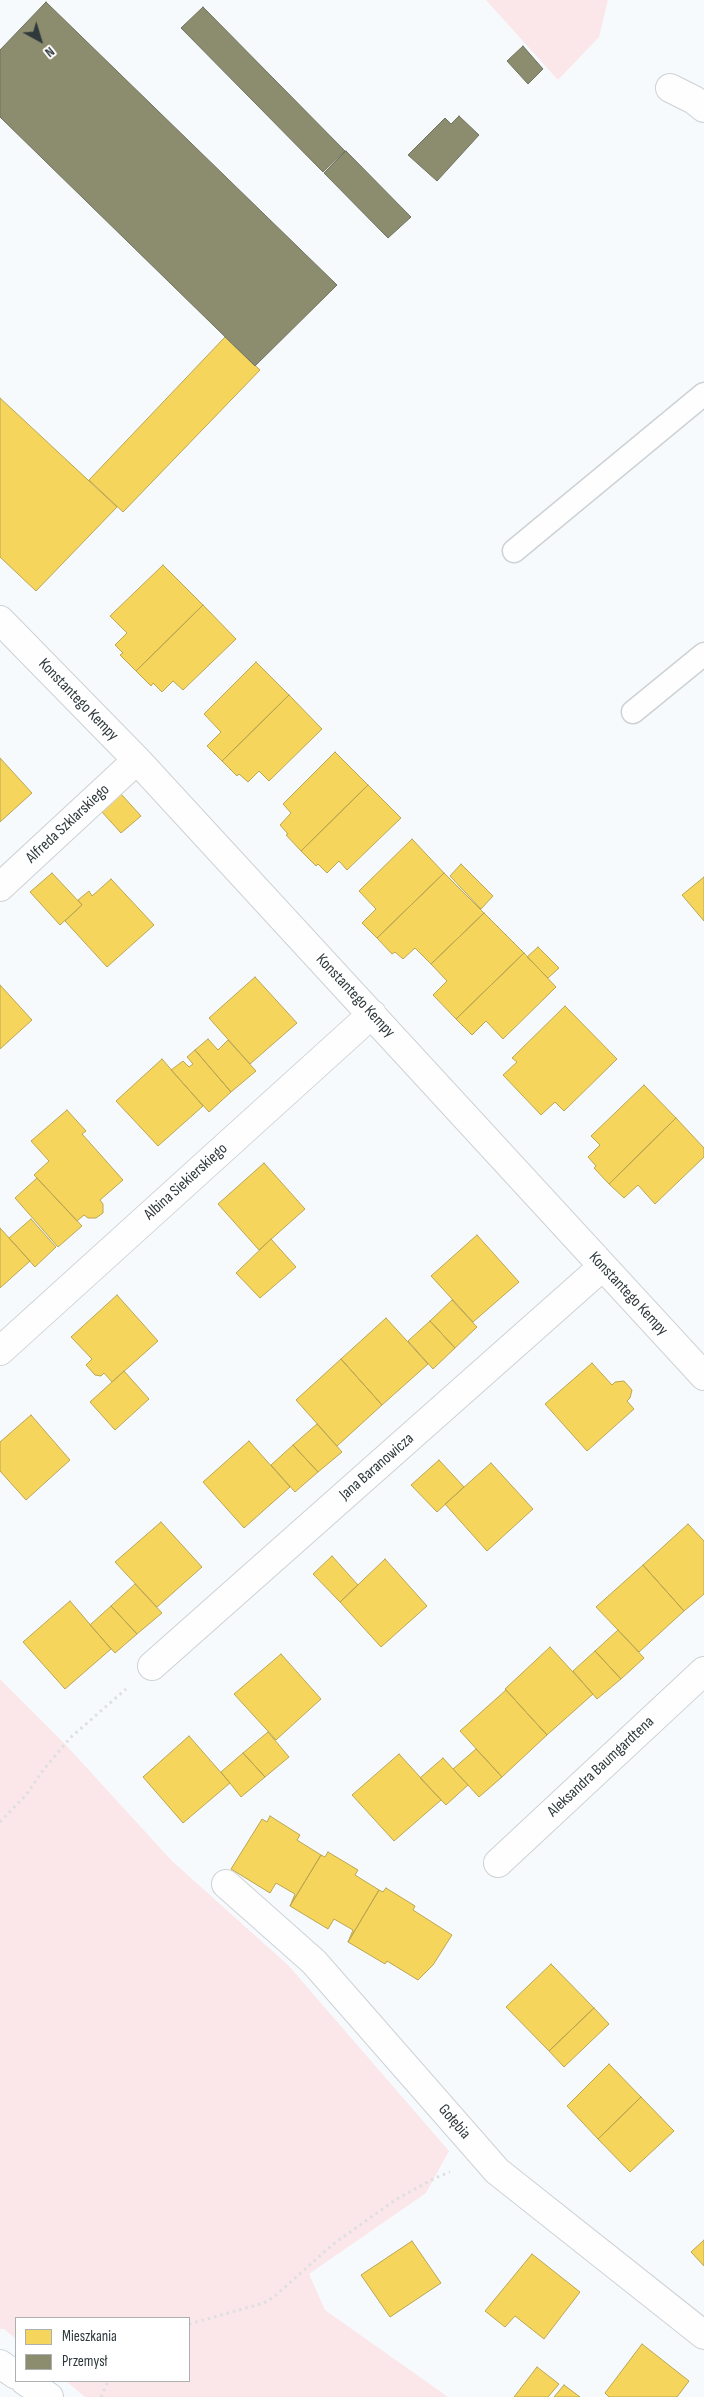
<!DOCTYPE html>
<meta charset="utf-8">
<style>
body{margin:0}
#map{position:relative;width:704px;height:2397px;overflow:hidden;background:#f7fafc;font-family:"Sofia Sans Condensed",sans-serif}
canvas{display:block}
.legend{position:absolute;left:15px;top:2317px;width:175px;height:65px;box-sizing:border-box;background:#fff;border:1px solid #acb0b1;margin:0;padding:6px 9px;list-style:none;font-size:15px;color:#2f393c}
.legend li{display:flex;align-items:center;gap:10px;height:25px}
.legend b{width:25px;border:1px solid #acb0b1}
.north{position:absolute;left:15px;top:15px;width:50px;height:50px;-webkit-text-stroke:4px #fff;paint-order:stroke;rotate:141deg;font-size:14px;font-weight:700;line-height:20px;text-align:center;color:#2f393c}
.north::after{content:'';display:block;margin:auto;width:18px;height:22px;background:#2f393c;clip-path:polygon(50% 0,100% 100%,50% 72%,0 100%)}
</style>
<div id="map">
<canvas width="704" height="2397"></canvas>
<ul class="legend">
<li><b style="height:14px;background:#f6d55c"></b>Mieszkania</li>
<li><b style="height:14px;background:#8c8c6e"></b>Przemysł</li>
</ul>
<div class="north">N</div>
</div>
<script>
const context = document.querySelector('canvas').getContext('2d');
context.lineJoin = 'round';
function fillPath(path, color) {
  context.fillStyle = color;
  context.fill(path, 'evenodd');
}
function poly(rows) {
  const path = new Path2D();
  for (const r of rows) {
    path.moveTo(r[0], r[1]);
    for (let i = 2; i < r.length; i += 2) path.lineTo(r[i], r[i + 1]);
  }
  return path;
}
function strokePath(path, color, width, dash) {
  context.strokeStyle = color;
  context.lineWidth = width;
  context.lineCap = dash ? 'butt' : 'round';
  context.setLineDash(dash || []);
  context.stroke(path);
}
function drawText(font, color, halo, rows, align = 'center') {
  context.font = font + ' "Sofia Sans Condensed",sans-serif';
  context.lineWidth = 5;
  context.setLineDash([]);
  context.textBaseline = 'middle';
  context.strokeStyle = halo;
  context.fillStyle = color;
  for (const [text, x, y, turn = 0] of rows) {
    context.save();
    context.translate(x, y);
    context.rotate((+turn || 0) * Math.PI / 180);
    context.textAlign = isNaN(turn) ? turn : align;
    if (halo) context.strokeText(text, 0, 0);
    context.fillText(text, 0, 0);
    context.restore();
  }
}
fillPath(poly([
 [486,0,608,0,599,37,558,80],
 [0,1679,64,1743,172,1861,288,1965,449,2151,426,2193,309,2274,325,2310,448,2397,85,2397,66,2381,189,2381,189,2318,16,2318,16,2339,4,2329,0,2329]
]), '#fbe7e9');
const homes = poly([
 [225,337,260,370,123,512,89,480,225,337],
 [0,398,117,507,36,591,0,557,0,398],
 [163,565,203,605,136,671,120,655,123,653,115,645,127,633,110,616,163,565],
 [203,605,236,639,183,690,173,681,162,692,153,683,151,686,136,671,203,605],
 [256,662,289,695,222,761,207,746,221,732,204,714,256,662],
 [289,695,322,729,269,781,259,771,248,782,239,774,237,776,222,761,289,695],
 [335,752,368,785,301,851,286,835,288,834,280,825,291,813,283,804,335,752],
 [0,758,32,793,0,822,0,758],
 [368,785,401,818,347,870,339,861,327,873,318,864,316,866,301,851,368,785],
 [121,794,141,816,121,833,102,812,121,794],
 [412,839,444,873,377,938,362,923,376,909,359,891,412,839],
 [461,864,493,896,481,909,450,876,461,864],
 [52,873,82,905,60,925,30,892,52,873],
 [444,873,484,913,431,964,415,948,403,959,395,952,392,954,377,938,444,873],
 [704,877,704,921,682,895,704,877],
 [111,879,154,925,107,967,65,921,82,905,78,900,89,891,92,896,111,879],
 [484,913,524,953,456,1019,433,995,447,981,431,964,484,913],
 [538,947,559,968,548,978,527,957,538,947],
 [524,953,556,987,503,1039,486,1021,472,1035,456,1019,524,953],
 [255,977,297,1023,250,1064,209,1018,255,977],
 [0,985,32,1020,0,1049,0,985],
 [565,1006,617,1059,564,1111,555,1102,541,1115,503,1075,517,1062,512,1058,565,1006],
 [208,1039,218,1050,228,1040,256,1071,231,1092,195,1050,208,1039],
 [195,1050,231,1092,209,1112,171,1070,183,1061,189,1067,193,1064,187,1057,195,1050],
 [162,1059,203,1106,158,1146,116,1101,162,1059],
 [644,1085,676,1118,609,1184,594,1168,596,1166,588,1157,600,1145,591,1136,644,1085],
 [67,1110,86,1131,82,1134,123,1180,100,1200,103,1204,103,1213,96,1218,88,1218,84,1215,77,1221,34,1175,49,1161,31,1141,67,1110],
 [676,1118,704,1148,704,1157,655,1204,638,1185,624,1198,609,1184,676,1118],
 [264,1163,305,1209,259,1250,218,1204,264,1163],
 [37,1178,82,1226,58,1247,15,1198,37,1178],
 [31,1219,56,1247,35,1267,9,1238,31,1219],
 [0,1228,30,1261,0,1288,0,1228],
 [477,1235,519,1282,473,1322,431,1276,477,1235],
 [271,1239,296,1267,260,1298,236,1273,271,1239],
 [117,1295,158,1341,112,1382,104,1373,101,1376,95,1375,86,1365,92,1359,71,1337,117,1295],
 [452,1300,477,1327,455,1348,430,1321,452,1300],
 [386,1318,428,1364,382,1405,341,1359,386,1318],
 [430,1321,455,1348,433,1369,408,1341,430,1321],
 [341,1359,382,1405,337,1446,296,1400,341,1359],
 [592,1363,612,1385,615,1382,624,1381,632,1390,630,1398,627,1401,634,1409,587,1451,545,1404,592,1363],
 [124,1371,149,1399,115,1430,90,1402,124,1371],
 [31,1415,70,1460,26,1500,0,1471,0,1442,31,1415],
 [317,1424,342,1452,318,1472,293,1445,317,1424],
 [249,1441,290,1487,244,1528,203,1482,249,1441],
 [293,1445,318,1472,295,1492,271,1465,293,1445],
 [439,1460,464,1487,437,1512,411,1485,439,1460],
 [491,1463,533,1509,487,1551,445,1504,491,1463],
 [161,1522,202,1567,157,1607,115,1562,161,1522],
 [688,1524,704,1541,704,1594,684,1611,643,1565,688,1524],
 [332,1556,358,1585,340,1602,313,1574,332,1556],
 [385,1559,427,1606,381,1647,340,1602,385,1559],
 [643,1565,684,1611,639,1652,596,1607,643,1565],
 [135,1584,162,1613,137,1634,111,1606,135,1584],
 [70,1601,111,1649,65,1689,23,1642,70,1601],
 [111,1606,137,1634,115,1653,90,1625,111,1606],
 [618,1630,644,1658,621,1679,595,1651,618,1630],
 [550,1647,593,1694,547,1735,505,1689,550,1647],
 [595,1651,621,1679,597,1699,573,1671,595,1651],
 [281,1654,321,1699,276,1740,234,1694,281,1654],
 [506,1690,547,1735,502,1777,460,1731,506,1690],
 [268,1732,289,1757,265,1777,243,1753,268,1732],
 [189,1736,230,1783,183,1823,143,1777,189,1736],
 [476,1749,502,1777,479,1797,453,1769,476,1749],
 [243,1753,265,1777,241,1797,221,1772,243,1753],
 [399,1754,441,1800,394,1841,352,1795,399,1754],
 [443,1758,468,1785,446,1805,420,1778,443,1758],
 [270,1816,300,1835,297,1840,321,1855,290,1906,295,1894,276,1883,270,1893,231,1869,262,1819,267,1822,270,1816],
 [328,1852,358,1870,355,1875,379,1890,348,1942,353,1930,334,1919,328,1929,290,1906,321,1855,325,1857,328,1852],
 [386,1888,415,1906,413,1910,452,1935,433,1965,418,1980,387,1961,385,1964,348,1942,379,1890,383,1892,386,1888],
 [551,1964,594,2008,549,2051,506,2007,551,1964],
 [594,2008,609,2024,564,2067,549,2051,594,2008],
 [609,2064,641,2097,598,2139,567,2106,609,2064],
 [641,2097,674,2131,630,2172,598,2139,641,2097],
 [704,2240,704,2266,691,2252,704,2240],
 [412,2241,441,2283,390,2317,361,2275,412,2241],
 [532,2254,580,2292,544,2339,515,2316,505,2327,485,2311,532,2254],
 [642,2344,689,2381,677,2397,609,2397,605,2393,642,2344],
 [537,2367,559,2384,548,2397,514,2397,537,2367],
 [564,2385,580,2397,554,2397,564,2385]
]);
fillPath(homes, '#f6d55c');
strokePath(homes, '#baa652', 1);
const industry = poly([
 [46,2,337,285,255,366,0,117,0,50,46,2],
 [203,7,345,151,323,172,181,28,203,7],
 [523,46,543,69,528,84,507,61,523,46],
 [459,116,479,135,437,181,408,155,445,118,451,124,459,116],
 [346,151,411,217,388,238,324,173,346,151]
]);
fillPath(industry, '#8c8c6e');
strokePath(industry, '#70735f', 1);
const lane = poly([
 [514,551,704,394],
 [633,712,704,654]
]);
const street = poly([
 [670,88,694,100,704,108],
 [0,620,137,760,704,1376],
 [0,887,137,760],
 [0,1351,372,1014],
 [152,1666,602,1267],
 [498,1863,704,1671],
 [226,1884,314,1962,497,2171,704,2335],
 [0,2364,16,2375],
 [25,2381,49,2397]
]);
strokePath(lane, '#cdd2d5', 25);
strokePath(street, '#cdd2d5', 30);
strokePath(poly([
 [0,1822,26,1795,44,1769,70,1738,126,1689],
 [189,2324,264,2303,275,2296,332,2245,395,2200,435,2178,450,2172],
 [101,2397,108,2381]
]), '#dedfe0', 3, [2.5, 4]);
strokePath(lane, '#fefeff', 22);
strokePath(street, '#fefeff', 28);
drawText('16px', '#2f393c', '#fff', [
 ["Konstantego Kempy",78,700,46],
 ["Alfreda Szklarskiego",68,824,-43],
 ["Konstantego Kempy",355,996,47],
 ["Albina Siekierskiego",186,1182,-42],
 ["Konstantego Kempy",628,1294,47],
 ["Jana Baranowicza",377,1467,-41],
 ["Aleksandra Baumgardtena",601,1767,-43],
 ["Gołębia",454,2122,49]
]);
</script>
